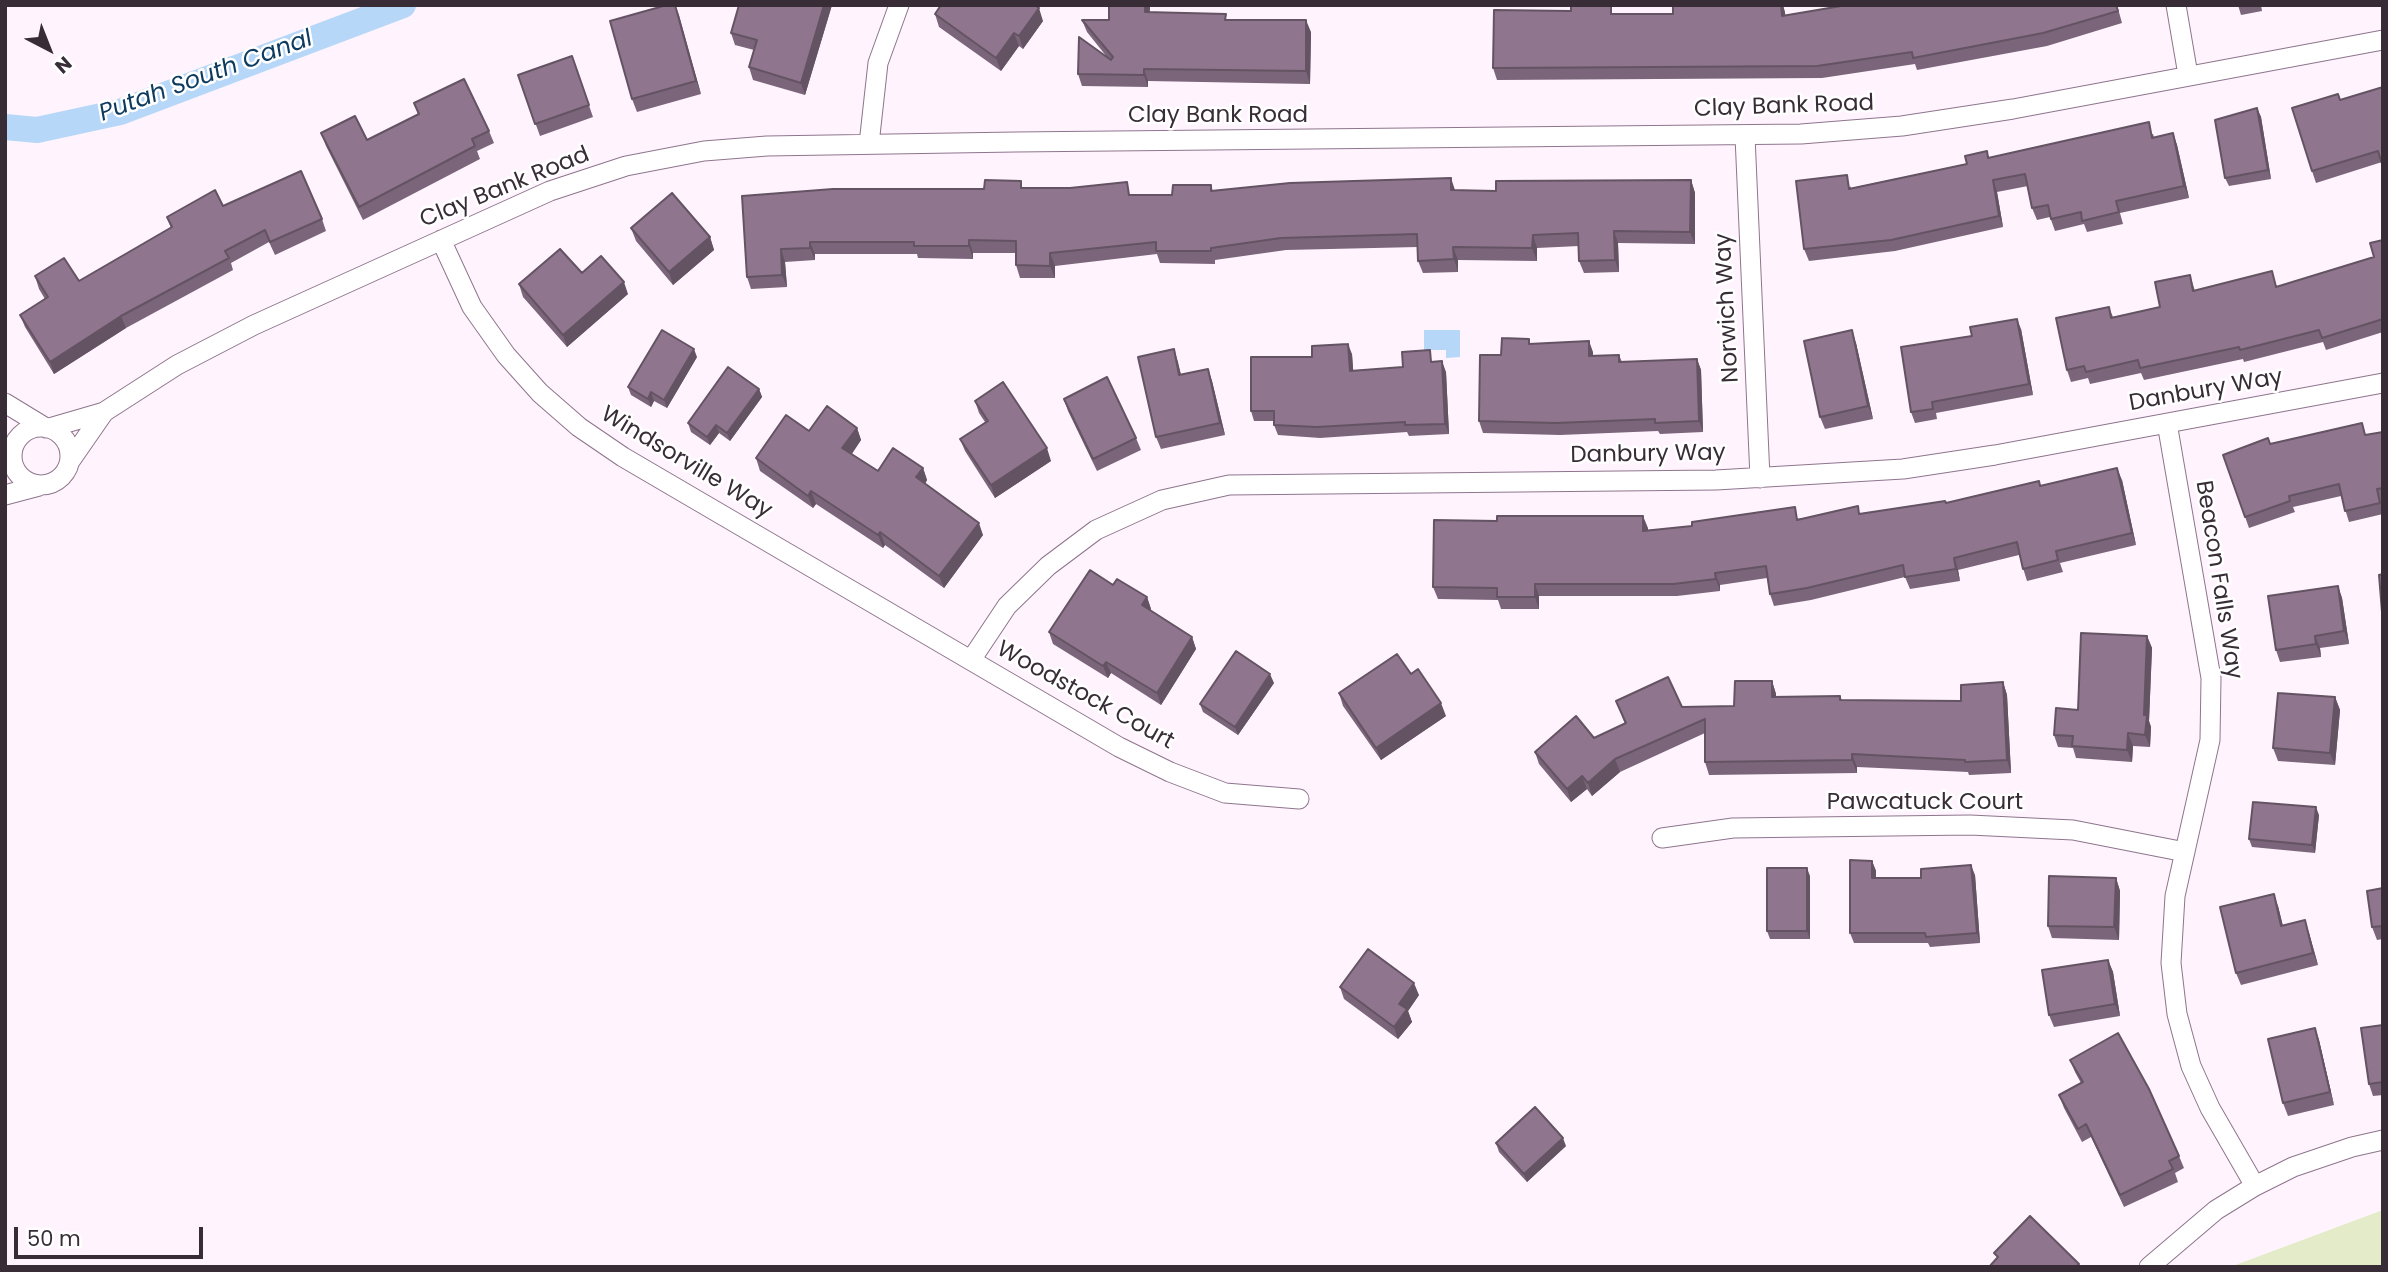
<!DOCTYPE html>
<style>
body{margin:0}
#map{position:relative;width:2388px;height:1272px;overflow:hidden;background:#fff4fe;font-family:Poppins,sans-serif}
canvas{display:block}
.frame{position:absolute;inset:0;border:7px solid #382d37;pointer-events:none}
.north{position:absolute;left:14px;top:14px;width:70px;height:70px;-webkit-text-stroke:5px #fff;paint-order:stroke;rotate:138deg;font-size:19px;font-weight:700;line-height:28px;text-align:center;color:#382d37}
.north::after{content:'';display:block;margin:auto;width:24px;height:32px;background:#382d37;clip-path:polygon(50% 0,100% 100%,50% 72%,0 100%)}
.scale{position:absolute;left:14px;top:1227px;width:189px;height:32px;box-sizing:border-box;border:4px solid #382d37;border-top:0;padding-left:9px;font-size:21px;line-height:24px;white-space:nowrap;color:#382d37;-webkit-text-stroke:5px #fff;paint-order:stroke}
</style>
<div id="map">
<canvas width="2388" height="1272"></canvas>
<div class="frame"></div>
<div class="north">N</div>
<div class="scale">50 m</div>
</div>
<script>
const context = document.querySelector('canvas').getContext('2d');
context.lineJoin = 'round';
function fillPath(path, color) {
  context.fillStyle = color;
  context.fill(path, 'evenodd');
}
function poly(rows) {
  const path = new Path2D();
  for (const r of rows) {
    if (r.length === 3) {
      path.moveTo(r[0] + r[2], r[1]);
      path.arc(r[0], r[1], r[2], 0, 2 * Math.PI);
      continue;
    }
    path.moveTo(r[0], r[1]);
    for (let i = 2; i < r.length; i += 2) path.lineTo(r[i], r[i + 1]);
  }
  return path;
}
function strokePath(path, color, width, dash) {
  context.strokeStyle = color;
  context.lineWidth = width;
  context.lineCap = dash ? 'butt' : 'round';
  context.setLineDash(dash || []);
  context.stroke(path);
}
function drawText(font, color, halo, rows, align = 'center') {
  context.font = font + ' Poppins,sans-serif';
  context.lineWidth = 5;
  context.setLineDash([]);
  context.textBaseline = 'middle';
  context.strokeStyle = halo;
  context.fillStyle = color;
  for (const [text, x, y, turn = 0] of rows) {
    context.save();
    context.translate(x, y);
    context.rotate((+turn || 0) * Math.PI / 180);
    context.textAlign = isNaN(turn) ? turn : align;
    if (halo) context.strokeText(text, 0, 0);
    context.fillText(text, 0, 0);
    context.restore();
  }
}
fillPath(poly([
 [2383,1210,2383,1267,2230,1267]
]), '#e3ebc8');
fillPath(poly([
 [1424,330,1460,330,1460,357,1446,358,1446,350,1424,350]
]), '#b6d7f7');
strokePath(poly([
 [5,127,37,130,120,112,403,5]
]), '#b6d7f7', 26);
const minor = poly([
 [2176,5,2188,75],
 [1745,136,1760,478],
 [869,144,878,63,899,5],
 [441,240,472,307,506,355,540,393,579,427,623,457,1119,747,1170,772,1225,793,1299,799],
 [5,403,46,428],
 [2167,423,2211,678,2210,740,2175,896,2171,963,2177,1014,2191,1066,2210,1108,2255,1186],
 [41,456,29],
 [49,428,104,412,177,365,254,325,550,191,626,166,704,151,767,146,1015,142,1801,134,1902,126,2013,109,2383,40],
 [70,461,104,412],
 [5,495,39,486],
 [971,660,1007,606,1048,566,1096,530,1162,500,1229,485,1716,480,1903,469,1995,455,2383,383],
 [1662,838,1733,828,1970,825,2073,830,2185,852],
 [2149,1267,2216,1210,2255,1186,2293,1167,2352,1147,2383,1140]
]);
strokePath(minor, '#8e758d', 21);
strokePath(minor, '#fff', 19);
fillPath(poly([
 [675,5,701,94,637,112,632,99],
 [739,5,832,5,805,95,753,80,749,67,754,50,735,45,731,33],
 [1109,5,1149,5,1150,12,1228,20,1311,32,1310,84,1148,81,1148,87,1082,86,1078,74,1107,57,1087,32,1082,20,1109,20],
 [1673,5,1783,5,1785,15,2117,5,2122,23,2047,46,1917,70,1915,64,1822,78,1497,80,1493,68,1615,14,1673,14],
 [2238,5,2261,5,2262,11,2241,15],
 [935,14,1043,21,1023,49,1019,46,1001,71,939,27],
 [572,56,593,117,540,136,518,75],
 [2383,87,2382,162,2316,183,2312,171,2340,100],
 [414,103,489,131,494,143,477,151,480,159,363,220,326,146,321,133,367,140,418,114],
 [2257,108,2261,117,2271,179,2229,186,2225,178],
 [2173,133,2177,145,2189,198,2120,213,2123,224,2087,232,2084,224,2055,231,2050,217,2037,220,2032,208,2028,186,1997,192,2003,227,1895,251,1809,261,1804,249,1851,186,1851,188,1967,164,1987,151,1989,158,2153,134,2154,137],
 [1691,180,1695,193,1695,244,1618,243,1619,272,1584,273,1579,261,1579,246,1537,248,1537,261,1458,260,1458,272,1423,273,1418,261,1418,247,1286,250,1215,260,1215,264,1160,263,1157,254,1055,266,1055,278,1020,278,1016,265,1016,253,973,253,973,259,918,258,917,254,815,254,815,260,785,262,787,287,751,289,747,277,742,196,1024,188,1132,195,1172,195,1211,185,1213,191,1496,191],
 [223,206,322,219,326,231,275,255,269,242,231,263,233,270,126,328,54,374,25,327,20,315,45,299,39,289,35,276,79,281,171,228,167,217],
 [631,228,710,237,714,250,673,285,636,241],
 [2383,240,2383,332,2326,350,2323,342,2244,362,2243,359,2144,380,2141,373,2090,384,2088,378,2071,382,2067,370,2109,307,2113,317,2160,307,2190,275,2195,291,2277,287,2374,257],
 [519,284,628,294,567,347,523,297],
 [2021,329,2033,395,1936,413,1937,419,1915,423,1911,412],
 [1589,341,1593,355,1619,355,1622,362,1697,359,1701,370,1703,432,1660,434,1658,431,1560,435,1483,433,1479,421,1530,344],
 [1856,343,1873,419,1825,429,1820,417],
 [1174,349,1181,375,1208,369,1212,381,1225,435,1161,449,1156,437],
 [1352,354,1353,371,1403,367,1434,362,1446,372,1449,434,1409,436,1407,432,1320,438,1278,435,1274,425,1274,421,1254,421,1251,411,1312,357],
 [697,357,667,408,654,401,651,407,631,395,628,387],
 [759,389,762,397,730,441,719,433,710,445,691,432,688,423],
 [1064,399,1136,438,1141,450,1097,471,1068,411],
 [975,401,1051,461,995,498,965,451,960,439,985,422,979,413],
 [857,428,861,440,852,454,878,471,923,468,927,480,925,484,983,535,944,588,885,545,883,548,816,504,813,508,760,471,756,458,809,431],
 [2383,432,2383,500,2381,500,2383,514,2349,522,2341,496,2293,507,2295,512,2249,528,2223,455,2270,444,2366,435],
 [2122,480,2136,545,2060,563,2063,572,2027,581,2019,555,1958,570,1960,581,1910,589,1905,577,1811,600,1774,606,1770,594,1767,578,1720,585,1720,591,1677,596,1539,596,1539,609,1501,609,1498,600,1438,599,1433,587,1648,528,1648,530,1860,514,1946,503,2039,481,2041,486],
 [1113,585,1147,597,1151,609,1150,611,1192,637,1196,649,1161,705,1111,673,1108,678,1053,644,1049,632],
 [2338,586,2342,598,2349,644,2320,648,2321,657,2280,662,2276,650],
 [2147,636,2152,648,2149,721,2151,727,2150,747,2133,746,2132,762,2076,758,2073,748,2058,747,2054,735],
 [1772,681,1776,694,1776,697,1840,696,1842,700,1961,701,2003,682,2007,695,2011,773,1969,775,1968,772,1857,767,1857,773,1709,775,1705,762,1705,733,1620,772,1592,796,1587,789,1571,802,1539,764,1535,752,1594,738,1625,724,1616,701,1682,707,1734,706],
 [1274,683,1238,735,1203,712,1200,704],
 [1339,693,1446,716,1381,760,1343,706],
 [2335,697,2340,710,2335,765,2278,761,2273,748],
 [2319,815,2315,853,2252,847,2249,839],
 [1872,861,1876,871,1876,878,1921,878,1975,875,1980,943,1930,947,1928,943,1854,943,1850,933],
 [1810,876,1810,939,1770,939,1767,931],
 [2116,878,2120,891,2119,940,2052,938,2048,926],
 [2383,888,2383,939,2377,940,2372,927],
 [2278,906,2283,926,2309,933,2318,965,2241,985,2236,973],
 [2108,960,2113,972,2120,1016,2054,1027,2049,1015],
 [1340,987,1419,995,1408,1011,1412,1022,1398,1039,1344,999],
 [2383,1025,2383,1095,2373,1096,2369,1084],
 [2315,1028,2319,1040,2334,1105,2288,1116,2283,1103],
 [2070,1060,2179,1156,2184,1168,2175,1173,2178,1182,2124,1207,2091,1137,2082,1142,2064,1108,2059,1095,2081,1083,2075,1072],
 [1496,1143,1566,1146,1527,1182,1499,1152]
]), '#7b657a');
fillPath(poly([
 [675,5,679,15,701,94,696,81],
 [824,5,832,5,805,95,801,83],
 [1145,5,1149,5,1150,7,1149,24,1145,12],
 [1781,5,1783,5,1785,12,1786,28,1782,16],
 [1039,8,1043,21,1023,49,1019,36],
 [1306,20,1311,32,1310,84,1306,71],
 [1014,33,1019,46,1001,71,996,58],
 [1144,69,1148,81,1148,87,1144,75],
 [2257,108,2261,117,2271,179,2268,170],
 [2173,133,2177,145,2189,198,2184,186],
 [1451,178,1455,190,1451,190],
 [1691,180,1695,193,1695,244,1690,232],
 [1993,180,1997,192,2003,227,1999,216],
 [1614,231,1618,243,1619,272,1615,260],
 [1533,235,1537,248,1537,261,1532,248],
 [710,237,714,250,673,285,669,272],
 [969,240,973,253,973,259,969,246],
 [810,242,815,254,815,260,810,248],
 [1453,247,1458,260,1458,272,1454,259],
 [781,249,785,262,787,287,782,275],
 [1050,253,1055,266,1055,278,1050,266],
 [624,282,628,294,567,347,563,335],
 [121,316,126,328,54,374,50,362],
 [2017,319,2021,329,2033,395,2029,384],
 [1852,330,1856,343,1873,419,1868,406],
 [1589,341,1593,352,1593,367,1589,356],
 [1348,344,1352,354,1354,381,1350,371],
 [694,349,697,357,667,408,664,400],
 [1174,349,1178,362,1184,388,1179,375],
 [1697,359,1701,370,1703,432,1699,421],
 [1442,361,1446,372,1449,434,1445,424],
 [1208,369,1212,381,1225,435,1220,423],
 [759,389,762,397,730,441,727,433],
 [651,392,654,401,651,407,648,399],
 [716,425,719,433,710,445,707,437],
 [857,428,861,440,847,460,842,448],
 [1047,448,1051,461,995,498,991,485],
 [923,468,927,480,921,490,916,477],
 [2117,468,2122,480,2136,545,2132,533],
 [811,491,816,504,813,508,808,496],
 [1643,516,1648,528,1648,543,1643,531],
 [979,523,983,535,944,588,939,576],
 [880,532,885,545,883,548,878,535],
 [1954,558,1958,570,1960,581,1956,569],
 [1715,573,1720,585,1720,591,1716,579],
 [1535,584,1539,596,1539,609,1535,597],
 [2338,586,2342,598,2349,644,2344,631],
 [1147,597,1151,609,1146,617,1142,605],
 [2147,636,2152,648,2149,721,2151,727,2150,747,2145,735,2144,715],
 [2315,636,2320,648,2321,657,2316,644],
 [1192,637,1196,649,1161,705,1157,693],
 [1106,662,1111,673,1108,678,1103,666],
 [1270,674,1274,683,1238,735,1235,727],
 [1772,681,1776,694,1776,709,1772,697],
 [2003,682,2007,695,2011,773,2007,760],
 [2335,697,2340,710,2335,765,2330,753],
 [1441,703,1446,716,1381,760,1376,748],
 [2128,733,2133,746,2132,762,2127,750],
 [1852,754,1857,767,1857,773,1852,760],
 [1615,759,1620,772,1592,796,1588,783],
 [1582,776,1587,789,1571,802,1567,789],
 [2316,807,2319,815,2315,853,2312,845],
 [1872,861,1876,871,1875,889,1872,878],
 [1971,865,1975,875,1980,943,1977,933],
 [1807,868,1810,876,1810,939,1807,931],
 [2116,878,2120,891,2119,940,2114,927],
 [2274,894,2278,906,2286,939,2281,926],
 [2305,920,2309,933,2318,965,2313,953],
 [2108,960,2113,972,2120,1016,2115,1004],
 [1414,983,1419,995,1408,1011,1412,1022,1398,1039,1394,1027,1399,1004],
 [2315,1028,2319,1040,2334,1105,2330,1092],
 [1563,1138,1566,1146,1527,1182,1524,1174]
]), '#645363');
const building = poly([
 [667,5,675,5,696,81,632,99,610,21,667,5],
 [739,5,824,5,801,83,749,67,757,40,731,33,739,5],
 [941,5,1035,5,1039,8,1019,36,1014,33,996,58,935,14,941,5],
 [1109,5,1145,5,1145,12,1226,14,1225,20,1306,20,1306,71,1144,69,1144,75,1078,74,1079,37,1111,60,1113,57,1082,20,1109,20,1109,5],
 [1571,5,1611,5,1611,14,1673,14,1673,5,1781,5,1782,16,1841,6,1841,5,2116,5,2118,11,2043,33,1913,58,1912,52,1817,66,1493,68,1494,10,1571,11,1571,5],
 [572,56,589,105,535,124,518,75,572,56],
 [464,79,489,131,472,139,475,146,359,207,321,133,355,116,367,140,419,114,414,103,464,79],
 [2383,87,2383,167,2378,151,2312,171,2292,108,2338,94,2340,100,2383,87],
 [2257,108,2268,170,2225,178,2215,120,2257,108],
 [2149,122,2152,138,2173,133,2184,186,2116,201,2119,212,2082,221,2081,212,2051,219,2048,205,2032,208,2025,174,1993,180,1999,216,1891,240,1804,249,1796,181,1847,175,1849,189,1967,164,1965,156,1987,151,1988,158,2149,122],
 [301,171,322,219,270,242,265,230,225,251,229,258,121,316,50,362,20,315,48,297,35,276,64,258,79,281,172,227,167,217,215,190,223,206,301,171],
 [1451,178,1451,190,1496,191,1496,181,1691,180,1690,232,1614,231,1615,260,1579,261,1578,233,1533,235,1532,248,1453,247,1454,259,1418,261,1417,234,1281,238,1211,248,1211,251,1156,251,1156,242,1050,253,1050,266,1016,265,1016,241,969,240,969,246,914,246,914,242,810,242,810,248,781,249,782,275,747,277,742,196,833,189,984,189,985,180,1021,181,1021,188,1070,188,1127,182,1129,195,1172,195,1173,185,1211,185,1211,191,1290,183,1451,178],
 [672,193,710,237,669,272,631,228,672,193],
 [2383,240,2383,319,2322,338,2319,330,2240,350,2239,347,2140,368,2138,360,2086,372,2084,366,2067,370,2056,318,2109,307,2111,318,2160,307,2155,282,2190,275,2193,291,2272,271,2276,287,2374,257,2370,243,2383,240],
 [560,249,582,273,601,256,624,282,563,335,519,284,560,249],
 [2017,319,2029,384,1932,402,1933,409,1911,412,1901,347,1972,336,1970,327,2017,319],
 [662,330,694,349,664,400,651,392,648,399,628,387,662,330],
 [1852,330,1868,406,1820,417,1804,341,1852,330],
 [1502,338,1529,339,1529,344,1589,341,1589,356,1619,355,1619,362,1697,359,1699,421,1655,423,1655,419,1556,423,1479,421,1480,355,1501,355,1502,338],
 [1348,344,1350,371,1403,367,1402,352,1430,350,1431,362,1442,361,1445,424,1405,425,1405,422,1317,427,1274,425,1274,411,1251,411,1251,357,1312,357,1312,346,1348,344],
 [1174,349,1179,375,1208,369,1220,423,1156,437,1138,357,1174,349],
 [728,367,759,389,727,433,716,425,707,437,688,423,728,367],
 [1107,377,1136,438,1093,459,1064,399,1107,377],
 [1003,382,1047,448,991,485,960,439,988,421,975,401,1003,382],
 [827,406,857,428,842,448,878,471,893,448,923,468,916,477,979,523,939,576,880,532,878,535,811,491,808,496,756,458,786,415,809,431,827,406],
 [2362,423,2365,435,2383,432,2383,488,2377,489,2380,503,2345,511,2339,484,2289,496,2290,501,2245,517,2223,455,2268,438,2270,444,2362,423],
 [2117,468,2132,533,2056,551,2058,560,2023,569,2017,542,1954,558,1956,569,1905,577,1903,565,1807,588,1770,594,1766,566,1715,573,1716,579,1673,584,1535,584,1535,597,1497,597,1497,588,1433,587,1434,520,1497,521,1497,516,1643,516,1643,531,1692,526,1692,522,1795,507,1797,520,1858,506,1859,514,1945,501,1946,503,2039,481,2040,486,2117,468],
 [1090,570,1113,585,1117,579,1147,597,1142,605,1192,637,1157,693,1106,662,1103,666,1049,632,1090,570],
 [2383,574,2383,612,2382,612,2379,575,2383,574],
 [2338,586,2344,631,2315,636,2316,644,2276,650,2268,596,2338,586],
 [2081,633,2147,636,2144,715,2147,715,2145,735,2128,733,2127,750,2072,746,2073,736,2054,735,2056,708,2078,710,2081,633],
 [1236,651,1270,674,1235,727,1200,704,1236,651],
 [1397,654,1411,674,1418,669,1441,703,1376,748,1339,693,1397,654],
 [1668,677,1682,707,1734,706,1735,681,1772,681,1772,697,1840,696,1840,700,1961,701,1961,685,2003,682,2007,760,1965,762,1965,760,1852,754,1852,760,1705,762,1705,719,1615,759,1588,783,1582,776,1567,789,1535,752,1576,716,1594,738,1626,723,1616,701,1668,677],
 [2278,693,2335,697,2330,753,2273,748,2278,693],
 [2253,802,2316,807,2312,845,2249,839,2253,802],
 [1850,860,1872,861,1872,878,1921,878,1921,869,1971,865,1977,933,1926,937,1925,933,1850,933,1850,860],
 [1767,868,1807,868,1807,931,1767,931,1767,868],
 [2049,876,2116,878,2114,927,2048,926,2049,876],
 [2383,888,2383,926,2372,927,2367,891,2383,888],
 [2274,894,2281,926,2305,920,2313,953,2236,973,2220,907,2274,894],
 [1368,949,1414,983,1399,1004,1407,1009,1394,1027,1340,987,1368,949],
 [2108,960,2115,1004,2049,1015,2042,970,2108,960],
 [2383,1025,2383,1082,2369,1084,2361,1028,2383,1025],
 [2315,1028,2330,1092,2283,1103,2268,1039,2315,1028],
 [2118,1033,2149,1089,2179,1156,2169,1161,2173,1169,2120,1195,2086,1124,2078,1129,2059,1095,2083,1082,2070,1060,2118,1033],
 [1535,1107,1563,1138,1524,1174,1496,1143,1535,1107],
 [2030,1216,2079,1264,2076,1267,1989,1267,1998,1257,1994,1253,2030,1216]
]);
fillPath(building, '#8f768e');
strokePath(building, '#645363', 2);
drawText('23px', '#382d37', '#fff', [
 ["Clay Bank Road",1784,107,-2],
 ["Clay Bank Road",1218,116],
 ["Clay Bank Road",505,188,-22],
 ["Norwich Way",1728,308,-93],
 ["Danbury Way",2206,391,-10],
 ["Danbury Way",1648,455,-1],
 ["Windsorville Way",686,463,31],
 ["Beacon Falls Way",2218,580,81],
 ["Woodstock Court",1085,696,29],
 ["Pawcatuck Court",1925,803]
]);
drawText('italic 24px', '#0c3b5f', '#fff', [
 ["Putah South Canal",206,77,-20]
]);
</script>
